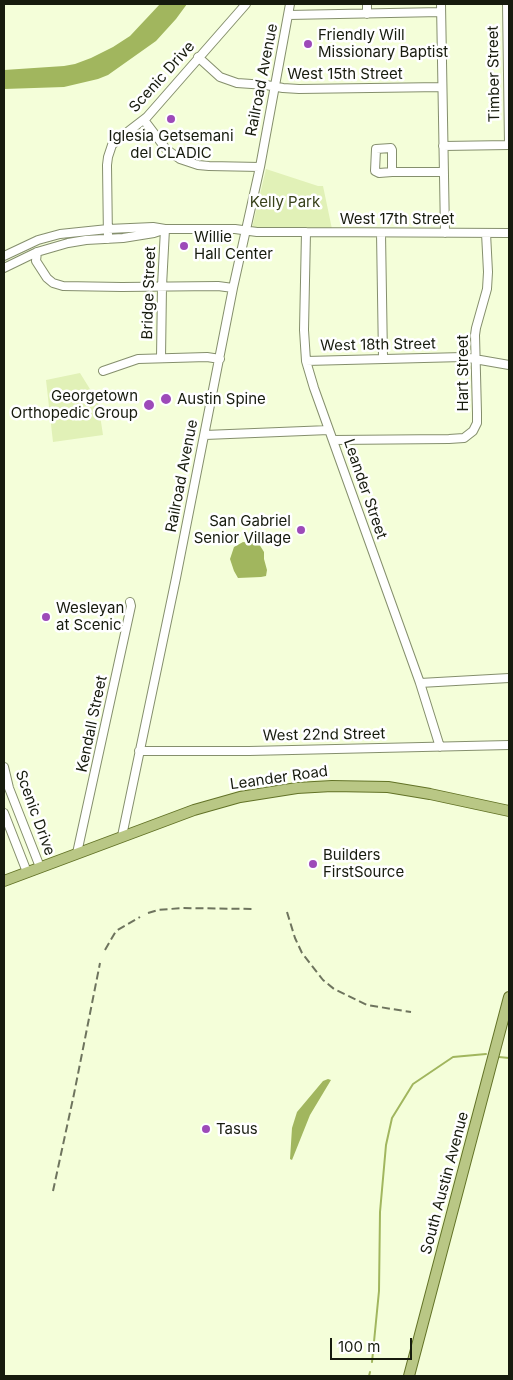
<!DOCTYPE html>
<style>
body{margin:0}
#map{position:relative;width:513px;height:1380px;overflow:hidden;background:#f4fed9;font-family:Inter,sans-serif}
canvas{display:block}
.frame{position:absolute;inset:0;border:5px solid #171b0e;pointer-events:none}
.scale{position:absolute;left:330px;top:1338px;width:82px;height:22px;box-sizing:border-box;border:2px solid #171b0e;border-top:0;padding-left:6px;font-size:15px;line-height:18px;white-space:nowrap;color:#171b0e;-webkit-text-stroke:4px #fff;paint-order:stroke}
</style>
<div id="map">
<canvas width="513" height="1380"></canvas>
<div class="frame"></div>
<div class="scale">100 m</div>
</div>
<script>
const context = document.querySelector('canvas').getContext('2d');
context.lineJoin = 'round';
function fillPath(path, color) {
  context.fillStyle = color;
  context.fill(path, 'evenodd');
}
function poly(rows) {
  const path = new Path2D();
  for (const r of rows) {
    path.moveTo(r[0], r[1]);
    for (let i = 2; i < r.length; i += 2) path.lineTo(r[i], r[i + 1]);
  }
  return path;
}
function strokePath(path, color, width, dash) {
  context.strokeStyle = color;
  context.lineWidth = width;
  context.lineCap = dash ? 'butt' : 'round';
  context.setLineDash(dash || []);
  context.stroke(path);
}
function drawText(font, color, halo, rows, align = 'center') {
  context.font = font + ' Inter,sans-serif';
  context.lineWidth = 5;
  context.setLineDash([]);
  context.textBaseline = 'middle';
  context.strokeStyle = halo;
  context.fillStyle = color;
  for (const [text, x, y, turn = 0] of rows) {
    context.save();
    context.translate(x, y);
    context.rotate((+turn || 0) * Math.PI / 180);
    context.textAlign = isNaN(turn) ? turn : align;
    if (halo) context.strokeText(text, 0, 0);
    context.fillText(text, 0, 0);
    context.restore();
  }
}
fillPath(poly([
 [266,169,318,186,323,186,332,229,252,228],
 [80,373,98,402,103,435,53,442,46,380]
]), '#e1f1b7');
fillPath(poly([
 [160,4,187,4,176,19,156,41,108,75,98,79,64,87,4,89,4,70,64,66,75,64,91,58,113,47,130,36],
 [243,542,259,544,264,552,264,559,267,570,266,576,261,577,238,578,234,571,230,559,234,547],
 [328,1079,331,1080,310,1115,292,1160,290,1159,292,1128,297,1112,323,1081]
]), '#a1b65e');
strokePath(poly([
 [499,1057,509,1058],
 [372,1362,379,1291,380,1212,386,1145,392,1118,413,1084,453,1057,486,1054],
 [369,1376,370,1372]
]), '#a1b65e', 2);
const minor = poly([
 [367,4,367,14],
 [441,4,445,233],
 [507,4,509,145],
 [288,15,441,12],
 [198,57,220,77,237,83,266,85,283,88,299,89,442,87],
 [144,120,166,149,180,159,198,165,209,166,260,167],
 [443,146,509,145],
 [392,172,392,150,391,148,376,149,375,171,379,173,392,172,444,172],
 [306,232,304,330,306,361,314,388,420,683,440,747],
 [381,233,383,358],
 [108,239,107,165,108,157,112,145,121,137,147,117,246,4],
 [37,252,36,261,47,278,53,283,63,286,122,287,218,286,233,288],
 [4,256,38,240,60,234,108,229,153,227,165,229,235,229,257,232,306,232,509,233],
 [4,268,37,252,68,243,86,240,123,238,154,233,163,230],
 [161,358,162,286,165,229],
 [306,361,463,357,509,365],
 [103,371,138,359,207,357,220,359],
 [205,435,329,430],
 [333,440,449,439,464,438,473,431,477,423,477,413,475,335,476,328,487,289,488,272,486,233],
 [420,683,509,678],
 [139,751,249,751,509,745],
 [4,767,9,788,40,867],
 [4,813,27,872],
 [122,836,176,578,233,288,260,167,290,4],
 [77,853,131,606,130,602]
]);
const major = poly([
 [4,881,194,810,240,797,297,788,332,786,388,787,430,794,509,811],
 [409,1376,509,997]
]);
strokePath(minor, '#858f6d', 10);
strokePath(major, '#627226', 12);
strokePath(minor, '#fff', 8);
strokePath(major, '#b9c785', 10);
strokePath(poly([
 [287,912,295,938,302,953,323,980,334,989,367,1005,411,1012],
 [148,913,158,910,182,908,253,909],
 [105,950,116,931,140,917],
 [53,1191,74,1094,100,963]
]), '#6e745e', 2, [8, 4]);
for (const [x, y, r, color] of [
 [308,44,5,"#9d4ab9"],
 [171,119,5,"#9d4ab9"],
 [184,246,5,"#9d4ab9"],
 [166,399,6,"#9d4ab9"],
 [149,405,6,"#9d4ab9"],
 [301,530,5,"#9d4ab9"],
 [46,617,5,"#9d4ab9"],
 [313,864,5,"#9d4ab9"],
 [206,1129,5,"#9d4ab9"]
]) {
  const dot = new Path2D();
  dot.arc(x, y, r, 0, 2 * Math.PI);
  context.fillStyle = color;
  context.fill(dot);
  strokePath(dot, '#fff', 2);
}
drawText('15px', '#171b0e', '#fff', [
 ["Friendly Will",318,35],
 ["Missionary Baptist",318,52],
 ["Iglesia Getsemani",171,136,"center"],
 ["del CLADIC",171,153,"center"],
 ["Willie",194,237],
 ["Hall Center",194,254],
 ["Georgetown",138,396,"right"],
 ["Orthopedic Group",138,413,"right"],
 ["Austin Spine",177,399],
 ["San Gabriel",291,521,"right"],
 ["Senior Village",291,538,"right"],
 ["Wesleyan",56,608],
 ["at Scenic",56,625],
 ["Builders",323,855],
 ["FirstSource",323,872],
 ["Tasus",216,1129]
], 'left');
drawText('15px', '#171b0e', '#fff', [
 ["West 15th Street",345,74],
 ["Timber Street",494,74,-91],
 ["Scenic Drive",162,77,-48],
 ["Railroad Avenue",262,80,-79],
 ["West 17th Street",397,219],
 ["Bridge Street",149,293,-88],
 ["West 18th Street",378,345,-1],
 ["Hart Street",463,373,-90],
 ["Railroad Avenue",182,476,-79],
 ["Leander Street",365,489,71],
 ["Kendall Street",92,724,-78],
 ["West 22nd Street",324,735,-1],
 ["Leander Road",279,778,-8],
 ["Scenic Drive",35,813,70],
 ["South Austin Avenue",445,1183,-75]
]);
drawText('15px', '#38411b', '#fff', [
 ["Kelly Park",285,202]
]);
</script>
